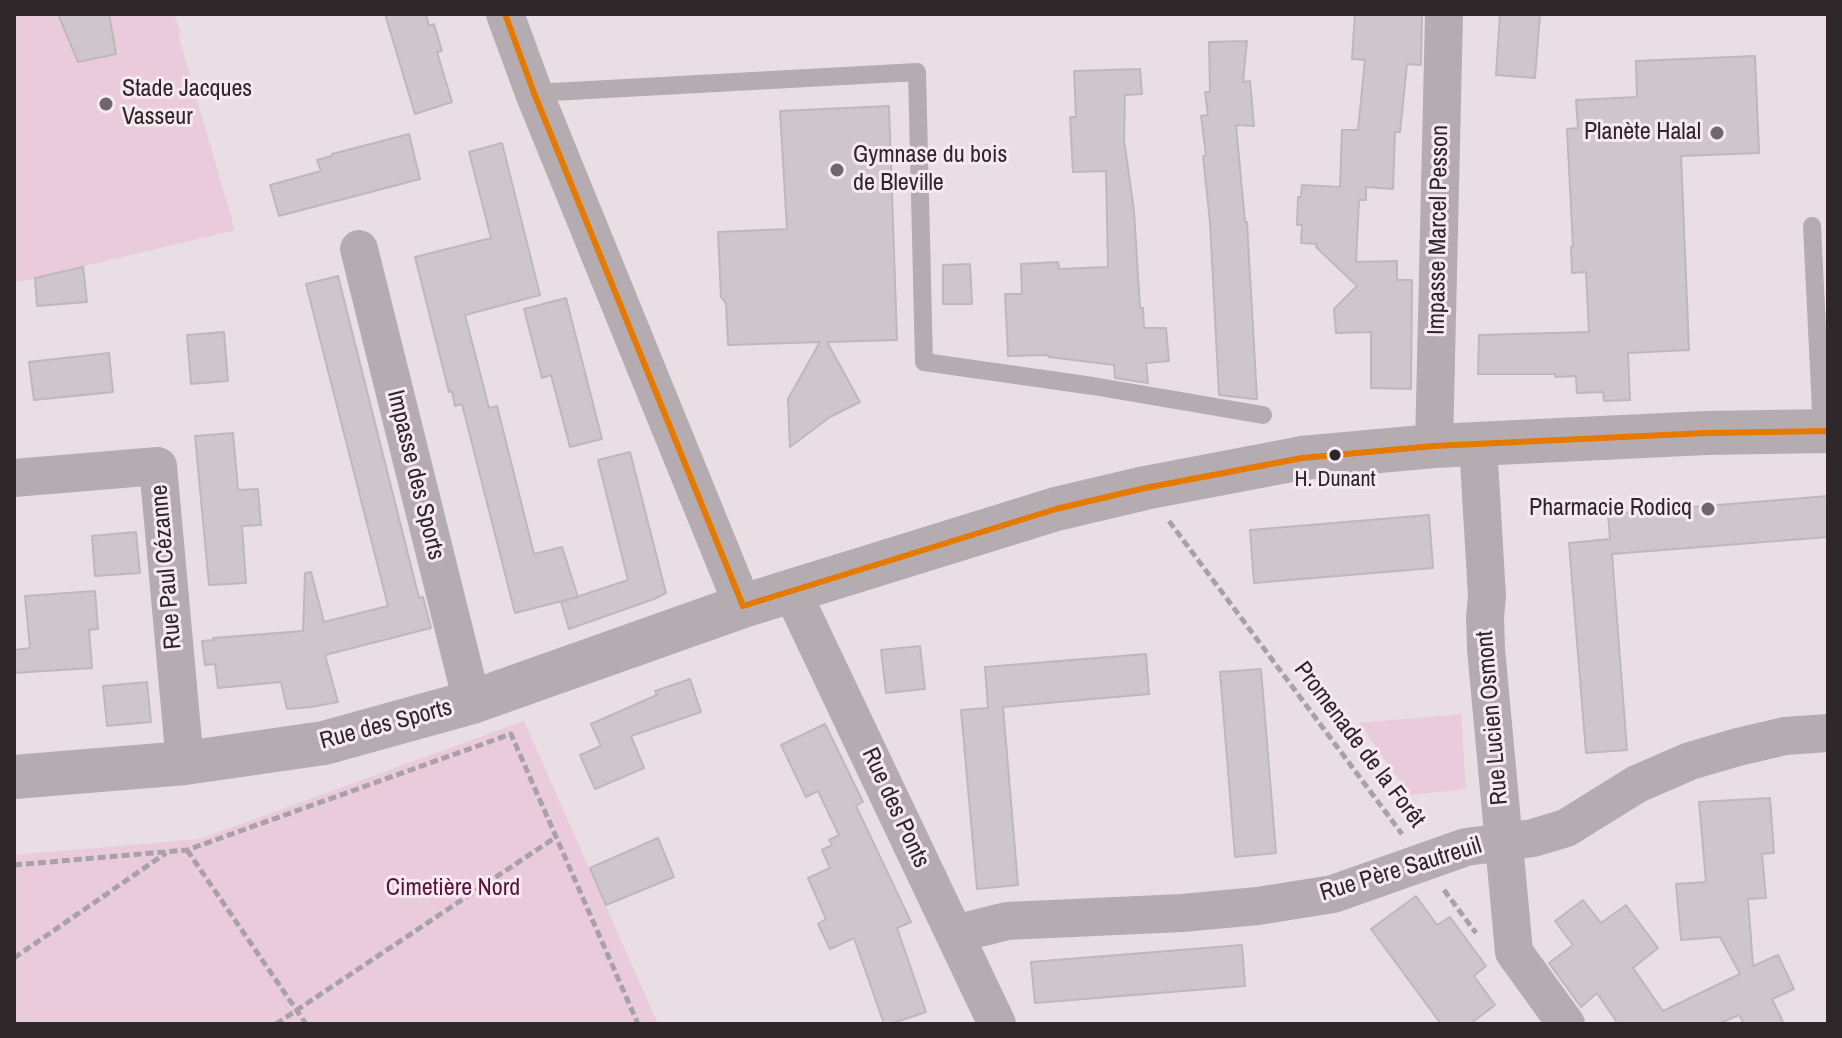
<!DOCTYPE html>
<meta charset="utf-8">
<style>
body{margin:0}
#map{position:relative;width:1842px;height:1038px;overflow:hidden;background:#e8dee3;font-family:"Archivo Narrow",sans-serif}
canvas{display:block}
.frame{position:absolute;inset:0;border:16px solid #2d272a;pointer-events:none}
</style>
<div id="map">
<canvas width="1842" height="1038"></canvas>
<div class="frame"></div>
</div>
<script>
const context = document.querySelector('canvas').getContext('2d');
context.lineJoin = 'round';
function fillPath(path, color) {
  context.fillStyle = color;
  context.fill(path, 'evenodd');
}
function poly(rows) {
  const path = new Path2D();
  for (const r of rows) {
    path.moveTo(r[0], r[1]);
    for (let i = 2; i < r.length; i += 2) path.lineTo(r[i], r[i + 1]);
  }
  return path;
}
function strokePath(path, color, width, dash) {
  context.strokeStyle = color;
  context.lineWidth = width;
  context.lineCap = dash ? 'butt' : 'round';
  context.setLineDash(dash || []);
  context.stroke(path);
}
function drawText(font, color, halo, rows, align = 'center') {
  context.font = font + ' "Archivo Narrow",sans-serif';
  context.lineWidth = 6;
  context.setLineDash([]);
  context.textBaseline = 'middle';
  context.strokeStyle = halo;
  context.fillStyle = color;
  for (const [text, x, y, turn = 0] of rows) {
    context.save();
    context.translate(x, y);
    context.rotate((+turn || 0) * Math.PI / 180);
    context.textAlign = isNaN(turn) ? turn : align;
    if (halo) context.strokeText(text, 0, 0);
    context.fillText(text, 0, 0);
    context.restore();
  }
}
fillPath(poly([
 [14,14,174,14,181,33,178,35,235,230,14,283],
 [1461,714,1466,789,1410,795,1359,723],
 [524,721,658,1024,14,1024,14,855,200,839]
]), '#eacbdc');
const building = poly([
 [58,14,109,14,116,54,78,62,58,14],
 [385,14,426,14,429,26,434,24,442,51,437,52,452,102,415,114,385,14],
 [1355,14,1422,14,1421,65,1407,64,1400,132,1395,132,1393,189,1366,187,1366,200,1359,200,1356,262,1397,261,1397,280,1412,280,1411,389,1371,388,1371,332,1336,333,1334,309,1357,286,1316,247,1317,244,1301,243,1302,225,1297,225,1298,197,1301,197,1302,185,1340,187,1342,130,1358,130,1365,60,1352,59,1355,14],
 [1500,14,1540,14,1535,78,1496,75,1500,14],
 [1247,41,1243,82,1250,81,1254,126,1236,125,1245,222,1247,222,1257,399,1254,399,1219,395,1210,222,1203,156,1206,155,1201,116,1208,115,1205,92,1210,92,1209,42,1247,41],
 [1755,56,1759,153,1681,156,1689,350,1628,353,1630,400,1604,401,1603,392,1577,393,1576,376,1555,377,1555,374,1478,374,1479,335,1589,332,1586,272,1572,273,1571,247,1573,246,1567,129,1578,128,1576,100,1637,97,1636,61,1755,56],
 [1140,69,1142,94,1125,95,1124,140,1134,211,1140,308,1143,308,1144,328,1166,328,1169,361,1146,363,1148,383,1115,378,1114,365,1049,357,1048,355,1008,356,1005,294,1022,294,1021,264,1058,262,1059,269,1108,267,1106,171,1073,172,1070,117,1076,117,1074,71,1140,69],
 [889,106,897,340,827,342,860,402,830,417,790,447,788,399,820,342,728,345,726,303,721,297,718,232,787,229,780,111,889,106],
 [409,134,420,179,279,216,270,185,321,171,317,160,332,156,332,154,409,134],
 [502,143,540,295,465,315,489,408,497,406,534,554,562,547,578,597,515,613,462,404,455,406,452,391,449,392,415,257,491,238,469,152,502,143],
 [970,264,972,304,943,304,943,265,970,264],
 [83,267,87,302,37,306,35,278,83,267],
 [338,276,419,598,423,597,431,628,325,655,338,702,311,707,287,709,281,682,218,688,215,664,205,665,202,641,214,640,213,638,303,631,305,573,311,572,324,622,388,606,306,284,338,276],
 [566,298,602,439,570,447,551,375,542,378,524,309,566,298],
 [224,332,228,381,191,384,187,335,224,332],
 [109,353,113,392,34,400,29,362,109,353],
 [233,433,238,490,258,489,261,525,242,526,246,583,209,585,195,436,233,433],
 [630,452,666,593,654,599,569,629,561,602,628,580,598,460,630,452],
 [1828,496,1828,537,1612,554,1627,750,1586,753,1569,543,1610,539,1608,514,1828,496],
 [1429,515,1433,568,1254,583,1250,530,1429,515],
 [136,532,140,573,95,576,92,536,136,532],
 [95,591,98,629,89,630,92,668,14,673,14,650,30,648,25,596,95,591],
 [920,646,925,689,886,693,881,650,920,646],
 [1146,654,1149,694,1003,707,1018,885,977,889,961,710,988,708,985,667,1146,654],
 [1261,669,1276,853,1235,857,1220,672,1261,669],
 [690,679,701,712,631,736,644,768,595,789,580,755,601,746,591,724,657,695,655,691,690,679],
 [147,682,151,722,107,726,103,686,147,682],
 [825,724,863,802,856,806,911,922,897,928,926,1012,890,1024,884,1024,854,938,830,949,818,924,826,919,808,878,830,868,822,850,832,845,829,840,839,835,818,791,806,797,781,745,825,724],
 [1770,798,1774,853,1762,854,1766,898,1748,899,1753,966,1778,955,1794,989,1772,999,1784,1024,1744,1024,1739,1015,1718,1024,1618,1024,1597,993,1581,1007,1549,963,1573,945,1555,921,1583,900,1601,923,1626,905,1658,948,1633,968,1663,1011,1740,974,1720,937,1681,940,1676,884,1706,882,1699,802,1770,798],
 [658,838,674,877,606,905,590,868,658,838],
 [1416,896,1437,925,1450,917,1486,966,1474,976,1495,1005,1470,1024,1441,1024,1371,929,1416,896],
 [1242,945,1245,986,1035,1003,1031,962,1242,945]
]);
fillPath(building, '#cec6ca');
strokePath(building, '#bfb8bb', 2);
strokePath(poly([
 [1169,521,1402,834],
 [187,850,306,1024],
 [14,865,187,850,511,734,638,1024],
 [1444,890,1476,933],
 [14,958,166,853],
 [276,1024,556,837]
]), '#a8a1a5', 5, [8, 4]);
strokePath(poly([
 [534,93,917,72,924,362,1093,386,1263,415],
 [1812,226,1822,431]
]), '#b5acb1', 18);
strokePath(poly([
 [505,14,534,93,743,606],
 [359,249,472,702],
 [1478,444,1487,596,1485,617,1486,649,1514,952,1566,1024],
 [1434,446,1444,14],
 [14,478,158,466,185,763],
 [792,592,997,1024],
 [955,934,1007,921,1182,913,1258,906,1333,894,1466,847,1533,838,1566,828,1637,784,1690,761,1738,747,1785,736,1828,733]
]), '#b5acb1', 38);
strokePath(poly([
 [14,777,185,763,324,743,472,702,743,606,1056,509,1145,488,1302,458,1434,446,1706,433,1828,431]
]), '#b5acb1', 44);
strokePath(poly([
 [505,14,534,93,743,606],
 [743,606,1056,509,1145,488,1302,458,1434,446,1706,433,1828,431]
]), '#e67900', 6);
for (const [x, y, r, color] of [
 [106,104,8,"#6e676b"],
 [1717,133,8,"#6e676b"],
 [837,170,8,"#6e676b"],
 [1335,455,7,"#2d272a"],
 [1708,509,8,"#6e676b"]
]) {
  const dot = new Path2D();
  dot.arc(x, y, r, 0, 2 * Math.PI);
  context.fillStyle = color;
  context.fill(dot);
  strokePath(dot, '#f8e9f1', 3);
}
drawText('22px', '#2d272a', '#f8e9f1', [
 ["H. Dunant",1335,480]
]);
drawText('24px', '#2d272a', '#f8e9f1', [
 ["Stade Jacques",122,90],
 ["Vasseur",122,118],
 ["Planète Halal",1701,133,"right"],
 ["Gymnase du bois",853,156],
 ["de Bleville",853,184],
 ["Pharmacie Rodicq",1692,509,"right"]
], 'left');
drawText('24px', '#2d272a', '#f8e9f1', [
 ["Impasse Marcel Pesson",1439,230,-89],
 ["Impasse des Sports",415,475,76],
 ["Rue Paul Cézanne",167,567,-95],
 ["Rue Lucien Osmont",1493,718,-95],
 ["Rue des Sports",386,725,-15],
 ["Promenade de la Forêt",1359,745,53],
 ["Rue des Ponts",895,808,65],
 ["Rue Père Sautreuil",1401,870,-17]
]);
drawText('24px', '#52153e', '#f8e9f1', [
 ["Cimetière Nord",453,889]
]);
</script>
